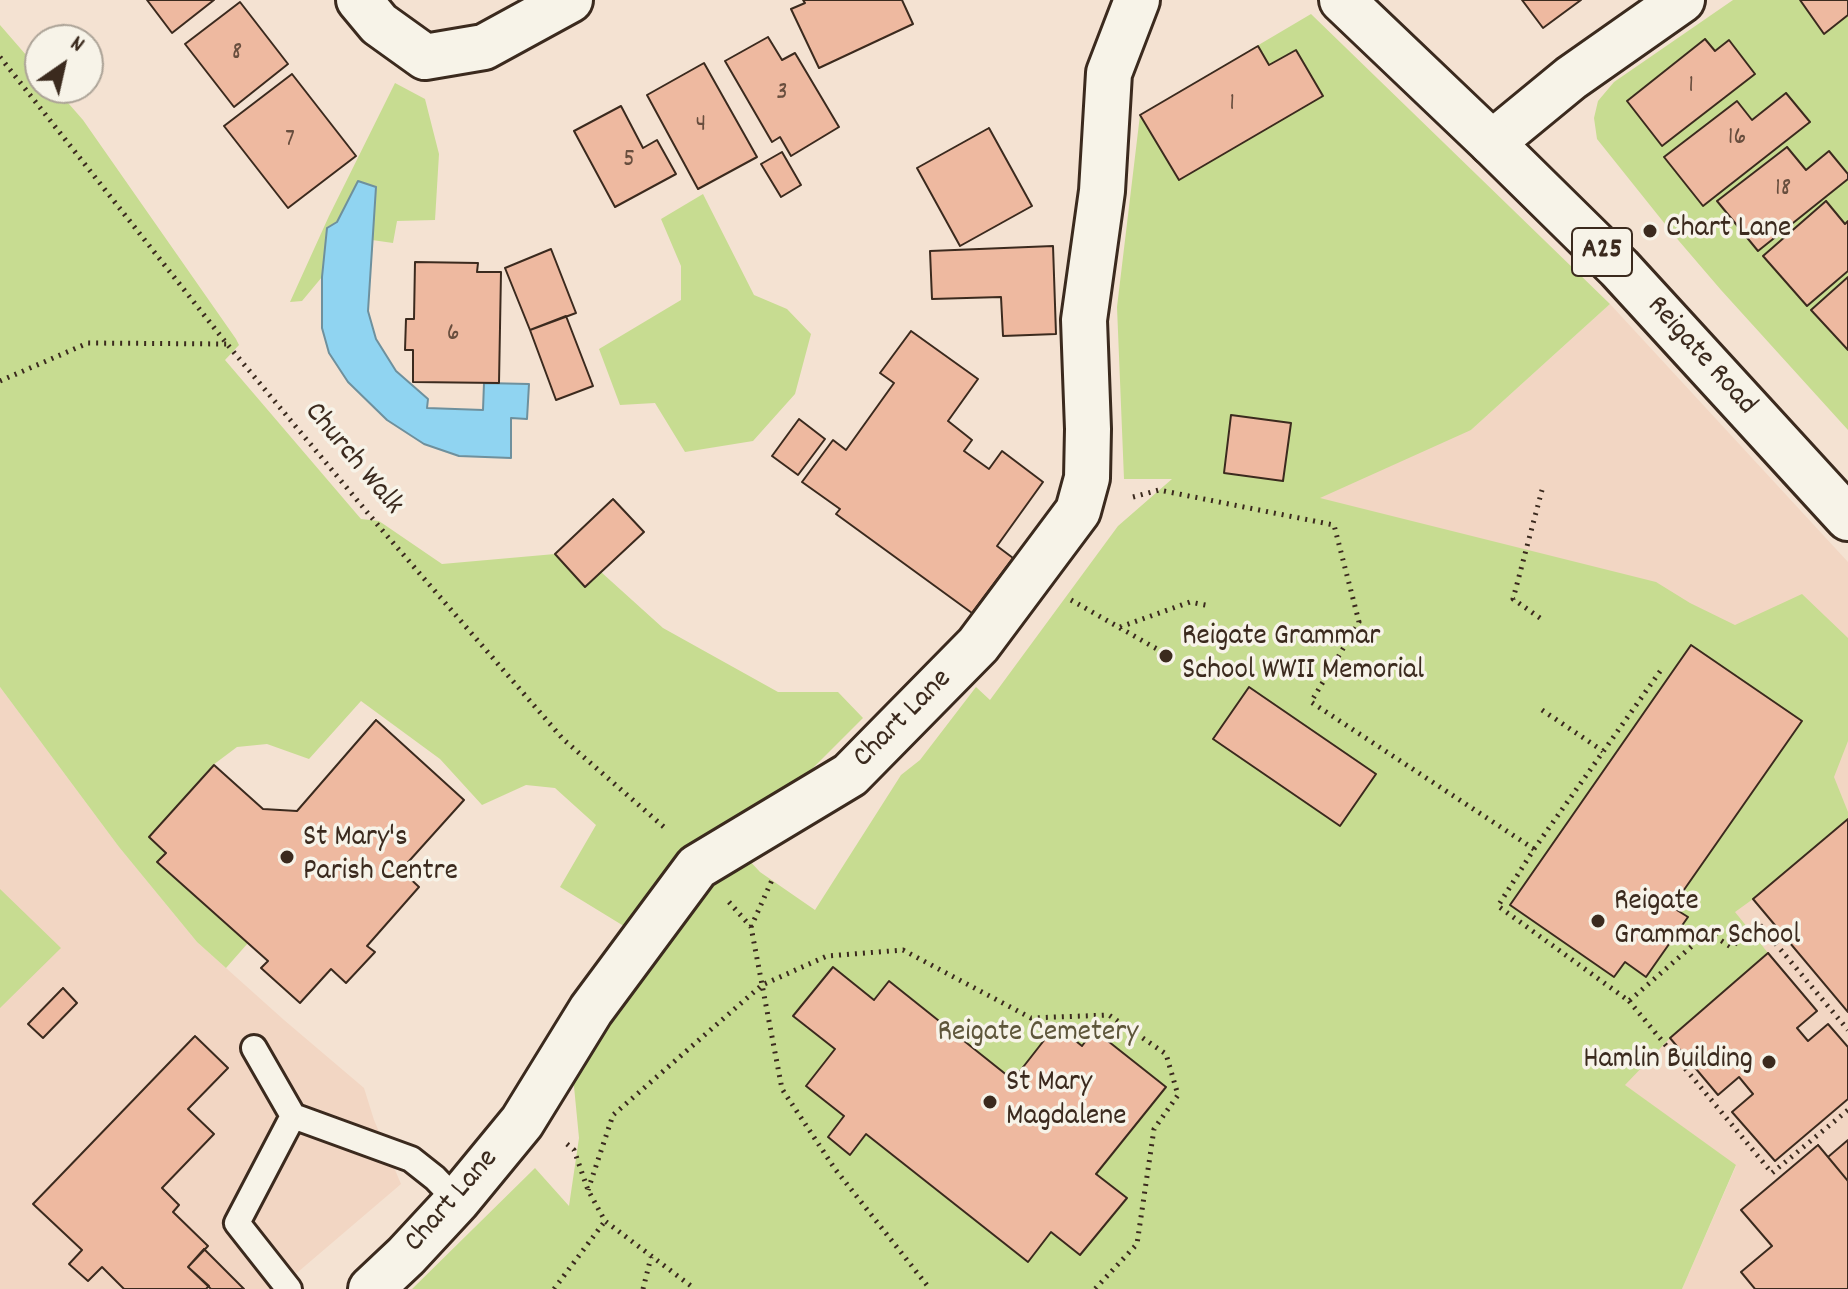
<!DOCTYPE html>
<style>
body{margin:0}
#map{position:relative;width:1848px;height:1289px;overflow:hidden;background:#f4e2d2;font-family:Dekko,sans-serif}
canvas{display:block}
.north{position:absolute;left:24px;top:24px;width:80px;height:80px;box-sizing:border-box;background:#f7f3e8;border:2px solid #aca397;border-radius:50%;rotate:34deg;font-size:22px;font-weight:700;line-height:32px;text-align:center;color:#3b2a1e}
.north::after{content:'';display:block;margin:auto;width:28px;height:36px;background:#3b2a1e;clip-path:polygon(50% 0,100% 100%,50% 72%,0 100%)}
</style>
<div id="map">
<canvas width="1848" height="1289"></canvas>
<div class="north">N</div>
</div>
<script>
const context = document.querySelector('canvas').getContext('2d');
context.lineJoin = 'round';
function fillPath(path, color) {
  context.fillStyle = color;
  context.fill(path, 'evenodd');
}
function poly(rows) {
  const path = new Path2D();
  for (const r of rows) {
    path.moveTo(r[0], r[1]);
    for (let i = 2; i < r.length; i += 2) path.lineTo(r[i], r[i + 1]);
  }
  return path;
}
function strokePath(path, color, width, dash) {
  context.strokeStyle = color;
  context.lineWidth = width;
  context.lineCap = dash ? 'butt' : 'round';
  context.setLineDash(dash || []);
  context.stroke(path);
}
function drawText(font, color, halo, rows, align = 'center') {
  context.font = font + ' Dekko,sans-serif';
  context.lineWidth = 7;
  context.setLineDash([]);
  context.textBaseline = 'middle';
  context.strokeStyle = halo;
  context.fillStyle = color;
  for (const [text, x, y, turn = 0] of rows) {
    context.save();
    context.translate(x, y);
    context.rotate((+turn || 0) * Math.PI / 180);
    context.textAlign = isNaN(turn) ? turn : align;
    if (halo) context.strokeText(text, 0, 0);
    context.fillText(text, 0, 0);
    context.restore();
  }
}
fillPath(poly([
 [1610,304,1848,562,1848,1289,1682,1289,1736,1166,1624,1085,1118,526,1471,430],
 [0,687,119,847,197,942,284,1020,364,1088,374,1120,401,1184,278,1289,0,1289]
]), '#f2d6c3');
fillPath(poly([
 [1733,0,1800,0,1824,34,1848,15,1848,430,1721,290,1673,234,1597,139,1594,118,1598,101,1614,82],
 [1311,14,1610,304,1471,430,1320,498,1656,582,1690,603,1735,625,1802,594,1848,638,1848,741,1834,777,1848,812,1848,819,1753,899,1735,912,1768,953,1670,1038,1625,1085,1736,1165,1682,1289,412,1289,535,1168,569,1206,579,1138,573,1076,652,943,696,896,747,858,760,872,815,910,901,775,920,760,976,687,990,700,1118,526,1172,479,1124,479,1117,307,1140,115],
 [0,25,40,71,40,88,55,88,83,120,236,339,239,345,225,360,361,519,379,521,442,564,555,554,585,587,601,572,663,628,778,692,838,692,863,718,795,786,627,928,560,887,596,825,555,788,526,785,482,805,440,759,361,701,309,759,267,744,237,747,213,765,149,837,166,853,158,862,248,943,226,968,197,942,119,847,0,687],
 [395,83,425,99,439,154,435,220,397,221,393,243,372,240,376,187,358,181,337,222,327,228,322,277,302,301,290,302,329,216],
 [703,194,754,295,787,309,811,334,795,394,753,441,685,452,655,403,620,405,599,349,681,300,681,266,661,219],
 [0,889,61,948,0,1008]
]), '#c7dc91');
const water = poly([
 [358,181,376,187,368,311,376,339,396,371,428,399,427,408,483,410,484,383,529,384,527,419,511,418,511,458,459,456,424,444,387,420,348,382,329,353,322,328,322,277,327,228,337,222,358,181]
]);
fillPath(water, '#90d4f1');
strokePath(water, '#6e909d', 2);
const building = poly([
 [147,0,214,0,172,33,147,0],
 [803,0,902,0,913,24,819,68,791,9,805,3,803,0],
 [1522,0,1581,0,1543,28,1522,0],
 [1800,0,1848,0,1848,15,1824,34,1800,0],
 [240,2,288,64,234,107,185,44,240,2],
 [768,37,782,60,795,53,839,127,791,156,780,137,772,142,725,61,768,37],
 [1705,39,1715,51,1729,40,1755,74,1662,146,1627,101,1705,39],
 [1258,46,1269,65,1296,50,1323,96,1179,180,1140,115,1258,46],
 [704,63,757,157,698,189,647,95,704,63],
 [292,74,356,156,288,208,224,126,292,74],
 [1786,93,1810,122,1703,206,1664,157,1737,101,1752,120,1786,93],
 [621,106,643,148,657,140,676,174,615,207,574,131,621,106],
 [989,128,1032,206,960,246,917,168,989,128],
 [1787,147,1806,170,1829,151,1848,174,1848,179,1758,251,1717,201,1787,147],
 [782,152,801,185,781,197,761,164,782,152],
 [1826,201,1845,224,1848,221,1848,271,1807,306,1763,256,1826,201],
 [1053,246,1056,334,1003,336,1001,297,932,299,930,251,1053,246],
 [551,249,576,313,530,330,505,268,551,249],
 [415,262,478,263,477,272,501,272,499,383,413,382,413,350,405,350,406,319,414,319,415,262],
 [1848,277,1848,350,1811,310,1848,277],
 [566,316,593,386,556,400,530,330,566,316],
 [911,331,978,379,948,421,972,440,964,451,989,469,1002,451,1043,482,997,546,1013,558,972,613,836,514,840,509,802,482,833,440,846,450,894,383,880,373,911,331],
 [1231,415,1291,423,1283,481,1224,473,1231,415],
 [799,419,825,439,798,475,772,456,799,419],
 [613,499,644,532,585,587,555,554,613,499],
 [1691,645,1802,721,1672,907,1688,917,1646,977,1625,962,1614,977,1510,905,1691,645],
 [1249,687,1376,774,1340,826,1213,739,1249,687],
 [376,720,464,800,401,870,419,887,367,946,375,952,346,983,331,969,300,1003,261,968,268,961,157,862,166,853,149,837,214,765,263,809,297,811,376,720],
 [1848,819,1848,1012,1753,899,1848,819],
 [1768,953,1817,1011,1797,1028,1808,1041,1828,1024,1848,1047,1848,1099,1775,1161,1732,1112,1753,1094,1739,1077,1718,1095,1670,1038,1768,953],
 [833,967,874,1000,889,981,1013,1080,1056,1025,1082,1046,1094,1030,1166,1087,1096,1174,1127,1198,1080,1255,1051,1232,1028,1262,866,1134,850,1155,828,1137,844,1116,806,1086,835,1049,793,1016,833,967],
 [63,988,77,1003,43,1038,28,1024,63,988],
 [195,1036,228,1068,188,1109,214,1134,162,1188,179,1205,173,1212,208,1246,188,1267,209,1286,206,1289,124,1289,102,1267,88,1281,69,1264,82,1250,33,1204,195,1036],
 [1848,1140,1848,1181,1828,1157,1848,1140],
 [1818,1145,1848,1181,1848,1289,1755,1289,1741,1272,1772,1246,1741,1210,1818,1145],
 [204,1249,244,1289,211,1289,188,1267,204,1249]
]);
fillPath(building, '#eeb9a0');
strokePath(building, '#3b2a1e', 2);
const service = poly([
 [254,1048,293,1116,411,1159,435,1178,457,1201],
 [289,1289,237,1223,293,1116]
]);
const minor = poly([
 [359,0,379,24,425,57,484,47,570,0],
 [1492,143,1571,78,1682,0]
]);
const tertiary = poly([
 [371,1289,406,1256,457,1201,522,1122,591,1010,697,867,850,775,978,645,1078,511,1087,478,1088,429,1084,320,1102,191,1109,73,1137,0]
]);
const primary = poly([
 [1342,0,1492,143,1619,268,1848,518]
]);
strokePath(service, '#3b2a1e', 30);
strokePath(minor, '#3b2a1e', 50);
strokePath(tertiary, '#3b2a1e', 50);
strokePath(primary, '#3b2a1e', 50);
strokePath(poly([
 [0,57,227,344,382,530,563,739,665,828],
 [0,381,88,343,227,344],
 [1133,497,1159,490,1334,525,1359,622,1311,702,1534,849,1498,906,1629,1001,1708,932,1731,947,1760,925,1848,1030],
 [1071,600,1164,653],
 [1540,618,1513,599,1542,490],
 [1120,627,1190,602,1210,606],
 [1542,710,1603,751],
 [1534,849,1661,670],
 [729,902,751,927,782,1089,835,1169,930,1289],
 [751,927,772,880],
 [1629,1001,1772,1173,1848,1110],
 [567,1144,574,1150,588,1190,605,1221,695,1289],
 [588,1190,613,1115,762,985,827,956,903,950,1031,1018,1109,1015,1166,1054,1178,1095,1154,1129,1137,1244,1095,1289],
 [554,1289,605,1221],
 [643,1289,651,1257]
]), '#3b2a1e', 5, [2, 6]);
strokePath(service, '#f7f3e8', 24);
strokePath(minor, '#f7f3e8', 44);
strokePath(tertiary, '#f7f3e8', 44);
strokePath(primary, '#f7f3e8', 44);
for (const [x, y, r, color] of [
 [1650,231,8,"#3b2a1e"],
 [1166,656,8,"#3b2a1e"],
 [287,857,8,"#3b2a1e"],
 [1598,921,8,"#3b2a1e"],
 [1769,1062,8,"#3b2a1e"],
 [990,1102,8,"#3b2a1e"]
]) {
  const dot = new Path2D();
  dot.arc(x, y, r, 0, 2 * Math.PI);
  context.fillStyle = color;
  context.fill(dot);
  strokePath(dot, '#f7f3e8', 3);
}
drawText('26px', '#684e3e', null, [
 ["8",237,54],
 ["1",1691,87],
 ["3",782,94],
 ["1",1232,105],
 ["4",701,126],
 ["16",1737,139],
 ["7",290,141],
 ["5",629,161],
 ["18",1783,190],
 ["6",453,335]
]);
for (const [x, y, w] of [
 [1602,252,60]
]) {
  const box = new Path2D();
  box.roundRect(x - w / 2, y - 24, w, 48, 6);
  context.fillStyle = '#f7f3e8';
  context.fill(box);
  strokePath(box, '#3b2a1e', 2);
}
drawText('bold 28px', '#3b2a1e', null, [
 ["A25",1602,252]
]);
drawText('30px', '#3b2a1e', '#f7f3e8', [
 ["Chart Lane",1666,231],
 ["Reigate Grammar",1182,639],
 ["School WWII Memorial",1182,673],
 ["St Mary's",303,840],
 ["Parish Centre",303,874],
 ["Reigate",1614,904],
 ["Grammar School",1614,938],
 ["Hamlin Building",1753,1062,"right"],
 ["St Mary",1006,1085],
 ["Magdalene",1006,1119]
], 'left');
drawText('30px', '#3b2a1e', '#f7f3e8', [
 ["Reigate Road",1700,357,48],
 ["Church Walk",352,460,50],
 ["Chart Lane",904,720,-45],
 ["Chart Lane",453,1202,-49]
]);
drawText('30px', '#5e563b', '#f7f3e8', [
 ["Reigate Cemetery",1038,1035]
]);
</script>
